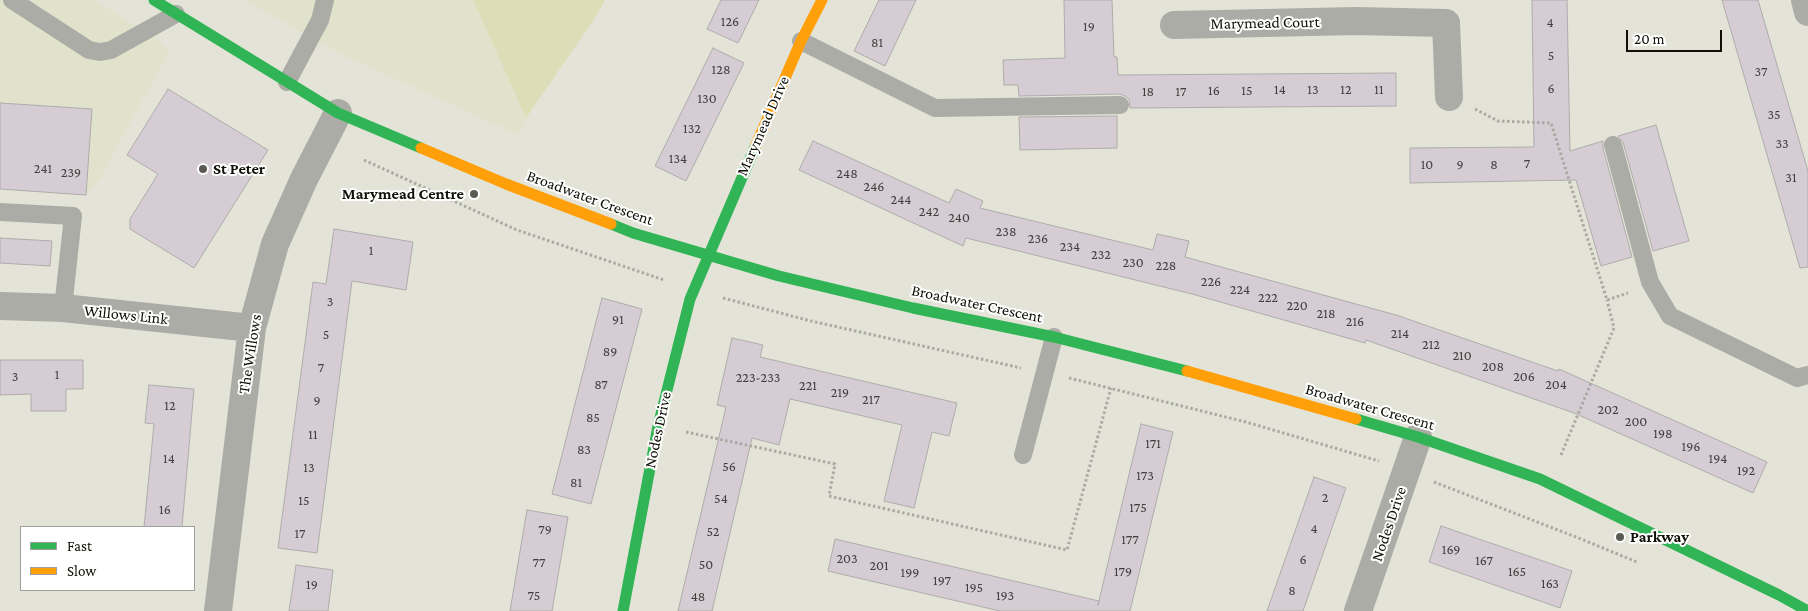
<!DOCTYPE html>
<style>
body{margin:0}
#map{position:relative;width:1808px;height:611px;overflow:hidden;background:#e3e4d7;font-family:"Crimson Pro",serif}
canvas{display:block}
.legend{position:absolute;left:20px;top:526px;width:175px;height:65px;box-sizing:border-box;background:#fff;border:1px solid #9f9f9c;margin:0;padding:6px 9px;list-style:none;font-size:15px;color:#101008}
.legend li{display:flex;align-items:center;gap:10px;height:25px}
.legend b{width:25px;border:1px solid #9f9f9c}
.scale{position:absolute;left:1626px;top:30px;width:96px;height:22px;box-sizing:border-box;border:2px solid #101008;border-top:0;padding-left:6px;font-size:15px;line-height:18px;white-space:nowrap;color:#101008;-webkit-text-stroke:4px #fff;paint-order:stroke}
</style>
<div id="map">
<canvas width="1808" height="611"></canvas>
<ul class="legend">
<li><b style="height:6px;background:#30b455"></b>Fast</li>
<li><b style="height:6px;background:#ff9f0a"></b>Slow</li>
</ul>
<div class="scale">20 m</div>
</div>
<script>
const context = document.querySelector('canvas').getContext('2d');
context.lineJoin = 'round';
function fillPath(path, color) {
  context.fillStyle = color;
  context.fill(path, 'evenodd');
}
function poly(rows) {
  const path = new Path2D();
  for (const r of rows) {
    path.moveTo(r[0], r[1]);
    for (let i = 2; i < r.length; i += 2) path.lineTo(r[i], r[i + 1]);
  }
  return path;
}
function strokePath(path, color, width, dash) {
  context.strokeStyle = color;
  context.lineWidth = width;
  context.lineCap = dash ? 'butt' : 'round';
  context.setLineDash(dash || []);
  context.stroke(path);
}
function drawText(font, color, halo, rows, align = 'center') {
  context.font = font + ' "Crimson Pro",serif';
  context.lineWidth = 4;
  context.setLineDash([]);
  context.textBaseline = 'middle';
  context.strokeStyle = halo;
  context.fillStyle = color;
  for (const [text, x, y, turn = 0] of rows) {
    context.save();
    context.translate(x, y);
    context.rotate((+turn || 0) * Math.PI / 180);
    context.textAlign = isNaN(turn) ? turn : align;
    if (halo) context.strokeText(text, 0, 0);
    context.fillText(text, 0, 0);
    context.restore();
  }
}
fillPath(poly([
 [0,0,94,0,158,40,169,52,100,178,86,195,0,189],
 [244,0,473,0,526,118,518,135,341,54]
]), '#e0e2cb');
fillPath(poly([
 [473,0,605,0,595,18,526,118]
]), '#dddeb8');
const building = poly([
 [721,0,759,0,738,43,707,29,721,0],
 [879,0,916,0,885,66,854,51,879,0],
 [1064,0,1112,0,1114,57,1117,57,1118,75,1396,73,1396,106,1130,108,1129,99,1125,96,1120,94,1019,96,1018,85,1004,85,1003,60,1065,58,1064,0],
 [1532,0,1567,0,1570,151,1603,141,1603,148,1632,257,1601,266,1576,180,1410,183,1410,148,1534,147,1532,0],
 [1722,0,1758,0,1808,171,1808,267,1800,268,1722,0],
 [713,48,744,63,686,181,655,166,713,48],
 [168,89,268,150,194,268,130,229,130,219,158,174,127,155,168,89],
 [0,103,92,109,86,195,0,189,0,103],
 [1117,116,1117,148,1020,150,1019,117,1117,116],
 [1656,125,1689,241,1653,251,1623,142,1618,136,1656,125],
 [813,141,949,203,956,189,983,201,980,208,1153,250,1157,234,1189,241,1185,257,1396,315,1558,371,1559,369,1767,462,1753,493,1574,413,1366,340,1365,343,1192,294,966,238,963,246,799,170,813,141],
 [334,229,413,242,406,290,352,281,317,553,278,548,313,282,326,284,334,229],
 [0,238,52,241,50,266,0,263,0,238],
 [602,298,642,309,591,504,552,494,602,298],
 [732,338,763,345,760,357,957,403,949,436,932,432,914,508,884,501,902,425,790,399,779,445,752,438,712,611,678,611,726,407,717,405,732,338],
 [0,360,83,360,83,389,66,389,66,411,31,411,31,394,0,395,0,360],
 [149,385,194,389,182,527,144,527,154,424,145,423,149,385],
 [1141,424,1173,432,1130,611,1000,611,828,571,835,539,1099,601,1098,605,1141,424],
 [1314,477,1346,488,1335,519,1303,611,1267,611,1314,477],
 [527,510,568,517,552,611,510,611,527,510],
 [1441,526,1572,571,1560,608,1429,562,1441,526],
 [296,565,333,570,328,611,289,611,296,565]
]);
fillPath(building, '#d5ccd4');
strokePath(building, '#aeacaa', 1);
strokePath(poly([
 [1475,109,1498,121,1551,123,1607,300,1628,293],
 [364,160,517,230,664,280],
 [723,298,811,321,1021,368],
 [1069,378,1246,422,1379,461],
 [686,432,835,464,829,496,1067,550,1111,388],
 [1561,455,1614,328,1607,300],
 [1434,482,1576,537,1637,562]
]), '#aaaaa3', 3, [2.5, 2.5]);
strokePath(poly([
 [12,0,89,50,100,52,111,50,176,14],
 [801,41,935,108,1120,105],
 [287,82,320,20,325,0],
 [1613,145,1650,282,1670,316,1797,378,1808,375],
 [0,212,73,216,63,308],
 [1023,455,1054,337]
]), '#abaca5', 18);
strokePath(poly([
 [1805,0,1808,12],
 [1174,25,1356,21,1446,23,1449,97],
 [0,306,63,308,252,328],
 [218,611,252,328,275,244,304,179,338,113],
 [1358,611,1418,437]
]), '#abaca5', 28);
strokePath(poly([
 [154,0,338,113,421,148],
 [611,224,633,233,779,276,913,308,1054,337,1187,371],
 [1356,419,1418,437,1540,479,1779,595,1808,611],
 [623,611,658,426,690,299,756,145]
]), '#30b455', 11);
strokePath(poly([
 [756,145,801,41,822,0],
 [421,148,506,184,611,224],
 [1187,371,1356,419]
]), '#ff9f0a', 11);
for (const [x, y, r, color] of [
 [203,169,5,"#5a5a50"],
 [474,194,5,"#5a5a50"],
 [1620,537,5,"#5a5a50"]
]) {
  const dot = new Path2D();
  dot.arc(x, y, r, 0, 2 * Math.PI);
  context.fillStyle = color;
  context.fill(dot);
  strokePath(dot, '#fff', 2);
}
drawText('14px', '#413f3b', null, [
 ["126",730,22],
 ["4",1550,23],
 ["19",1089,27],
 ["81",877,43],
 ["5",1551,56],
 ["128",721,70],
 ["37",1761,72],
 ["6",1551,89],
 ["14",1280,90],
 ["13",1313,90],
 ["12",1346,90],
 ["11",1379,90],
 ["16",1214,91],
 ["15",1247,91],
 ["18",1148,92],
 ["17",1181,92],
 ["130",707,99],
 ["35",1774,115],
 ["132",692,129],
 ["33",1782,144],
 ["134",678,159],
 ["7",1527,164],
 ["10",1427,165],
 ["9",1460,165],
 ["8",1494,165],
 ["241",43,169],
 ["239",71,173],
 ["248",847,174],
 ["31",1791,178],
 ["246",874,187],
 ["244",901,200],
 ["242",929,212],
 ["240",959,218],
 ["238",1006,232],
 ["236",1038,239],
 ["234",1070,247],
 ["1",371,251],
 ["232",1101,255],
 ["230",1133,263],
 ["228",1166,266],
 ["226",1211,282],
 ["224",1240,290],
 ["222",1268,298],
 ["3",330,302],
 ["220",1297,306],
 ["218",1326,314],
 ["91",618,320],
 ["216",1355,322],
 ["214",1400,334],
 ["5",326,335],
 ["212",1431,345],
 ["89",610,352],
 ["210",1462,356],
 ["208",1493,367],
 ["7",321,368],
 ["1",57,375],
 ["3",15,377],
 ["206",1524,377],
 ["223-233",758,378],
 ["87",601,385],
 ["204",1556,385],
 ["221",808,386],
 ["219",840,393],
 ["217",871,400],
 ["9",317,401],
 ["12",170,406],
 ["202",1608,410],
 ["85",593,418],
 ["200",1636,422],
 ["198",1663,434],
 ["11",313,435],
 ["171",1153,444],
 ["196",1691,447],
 ["83",584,450],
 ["14",169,459],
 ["194",1718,459],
 ["56",729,467],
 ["13",309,468],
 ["192",1746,471],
 ["173",1145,476],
 ["81",576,483],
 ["2",1325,498],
 ["54",721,499],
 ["15",304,501],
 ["175",1138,508],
 ["16",165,510],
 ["4",1314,529],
 ["79",545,530],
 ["52",713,532],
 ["17",300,534],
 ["177",1130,540],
 ["169",1451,550],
 ["203",847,559],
 ["6",1303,560],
 ["167",1484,561],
 ["77",539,563],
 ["50",706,565],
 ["201",879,566],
 ["179",1123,572],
 ["165",1517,572],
 ["199",910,573],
 ["197",942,581],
 ["163",1550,584],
 ["19",312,585],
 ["195",974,588],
 ["8",1292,591],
 ["75",534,596],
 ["193",1005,596],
 ["48",698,597]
]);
drawText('16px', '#101008', '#fff', [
 ["Marymead Court",1265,23,-1],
 ["Marymead Drive",763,126,-66],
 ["Broadwater Crescent",590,198,20],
 ["Broadwater Crescent",977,304,12],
 ["Willows Link",126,315,6],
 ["The Willows",250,354,-81],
 ["Broadwater Crescent",1370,407,16],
 ["Nodes Drive",658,430,-78],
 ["Nodes Drive",1389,524,-71]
]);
drawText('bold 16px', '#101008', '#fff', [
 ["St Peter",213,169],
 ["Marymead Centre",464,194,"right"],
 ["Parkway",1630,537]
], 'left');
</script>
